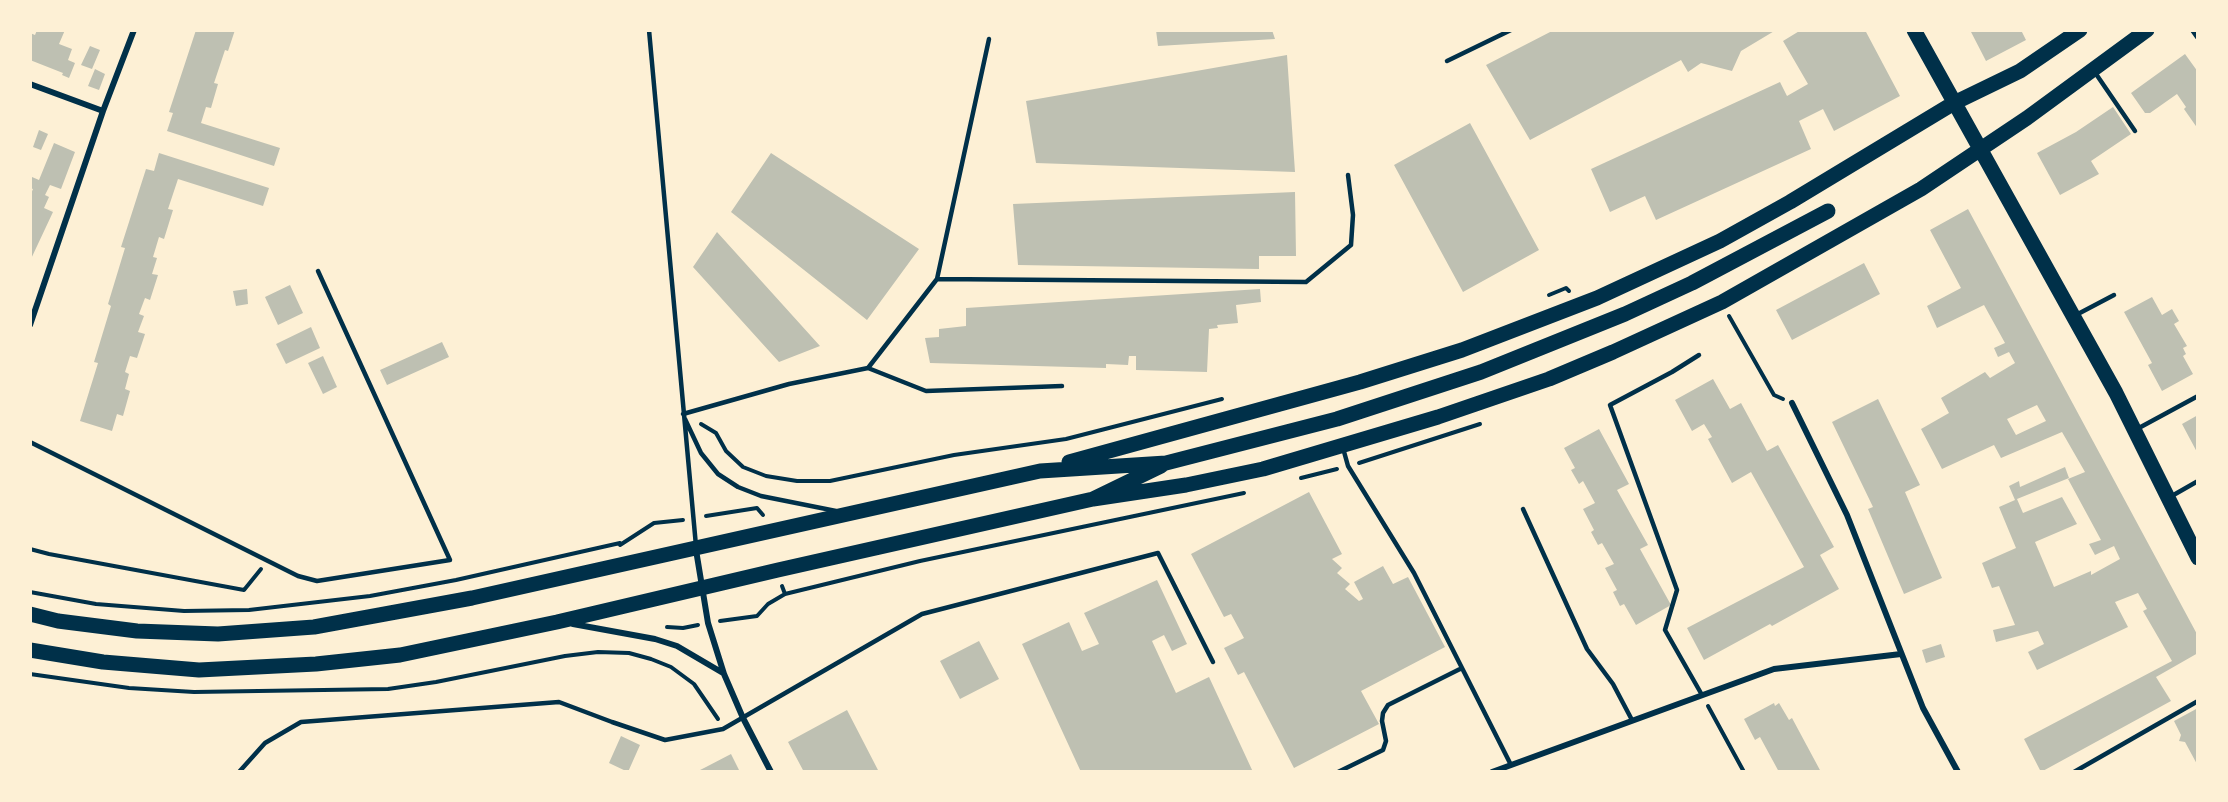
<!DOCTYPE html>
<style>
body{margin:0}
#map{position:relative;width:2228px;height:802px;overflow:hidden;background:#fdf0d5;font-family:"Source Sans 3",sans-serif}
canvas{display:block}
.frame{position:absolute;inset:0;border:32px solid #fdf0d5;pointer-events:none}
</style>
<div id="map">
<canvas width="2228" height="802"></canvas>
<div class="frame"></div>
</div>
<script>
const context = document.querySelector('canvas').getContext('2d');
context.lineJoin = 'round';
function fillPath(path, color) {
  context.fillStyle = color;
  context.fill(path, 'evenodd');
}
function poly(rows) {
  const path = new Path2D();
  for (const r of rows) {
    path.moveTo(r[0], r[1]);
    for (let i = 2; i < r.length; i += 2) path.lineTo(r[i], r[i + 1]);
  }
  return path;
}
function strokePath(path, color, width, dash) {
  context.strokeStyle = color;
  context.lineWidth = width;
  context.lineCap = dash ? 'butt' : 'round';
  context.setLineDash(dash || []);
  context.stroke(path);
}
fillPath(poly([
 [37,30,65,30,59,44,72,49,68,60,75,63,69,78,62,75,63,73,30,60,30,33,35,35],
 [196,30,235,30,228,51,225,50,214,83,218,84,211,108,206,107,201,123,280,148,274,166,167,131,173,113,169,112],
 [1156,30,1272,30,1275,39,1158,46],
 [1554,30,1776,30,1741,51,1732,71,1701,63,1688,72,1681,60,1530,140,1486,65],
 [1801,30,1865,30,1900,96,1834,131,1823,109,1799,121,1811,149,1656,220,1645,196,1610,212,1591,169,1780,82,1787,96,1808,84,1783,41],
 [1970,30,2021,30,2026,40,1986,61],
 [90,46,100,50,92,69,81,65],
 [2185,54,2198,72,2198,129,2184,109,2186,107,2177,94,2150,113,2145,113,2131,93],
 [1287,55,1295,172,1036,163,1026,101],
 [95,69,105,74,99,90,88,86],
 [2113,107,2131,134,2091,161,2099,174,2060,195,2037,153,2076,132],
 [1470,123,1539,250,1463,292,1394,165],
 [39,130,48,134,41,150,33,147],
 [54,143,75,152,61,189,50,185,45,195,49,197,44,208,53,212,30,261,30,196,33,189,30,188,30,182,32,177,39,180],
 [159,153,269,188,263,206,178,179,168,209,173,210,164,239,159,237,153,257,157,258,152,274,158,275,150,300,145,298,139,314,144,316,138,332,145,334,137,358,130,356,125,372,129,374,125,389,130,391,123,416,117,414,112,431,80,421,98,363,94,362,111,306,108,304,125,248,121,247,146,169,154,171],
 [771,153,919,249,867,320,731,212],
 [1295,192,1296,256,1259,256,1259,269,1018,265,1013,204],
 [1968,209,2198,636,2198,653,2156,677,2171,701,2041,772,2024,739,2172,661,2143,611,2147,609,2138,593,2115,602,2128,627,2037,670,2028,652,2044,644,2038,631,1996,642,1993,630,2015,625,1999,586,1992,588,1982,563,2016,548,1999,507,2015,500,2009,486,2019,481,2020,487,2065,467,2069,478,2017,499,2023,513,2062,497,2077,524,2035,542,2054,587,2091,571,2091,575,2120,559,2114,546,2095,555,2089,544,2101,540,2068,479,2085,472,2062,432,2001,458,1994,445,1942,469,1921,429,1949,413,1941,398,1985,372,1990,378,2015,363,2009,352,1998,357,1994,348,2005,343,1984,305,1937,328,1927,306,1961,288,1930,230],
 [2037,405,2046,421,2016,435,2007,419],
 [717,232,820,346,779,362,693,267],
 [1864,263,1880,294,1792,340,1776,310],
 [290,285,303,313,278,325,265,297],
 [247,289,248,304,236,306,233,291],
 [1260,289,1261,302,1236,305,1238,323,1217,325,1218,328,1209,329,1207,372,1136,370,1136,356,1129,356,1128,365,1106,364,1106,368,930,363,925,338,939,337,939,329,966,326,966,308],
 [2152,297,2162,315,2172,309,2179,321,2174,324,2187,346,2183,348,2186,354,2183,356,2193,374,2162,391,2148,365,2152,363,2124,312],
 [311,327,320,348,286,364,276,344],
 [442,342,449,357,387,385,380,370],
 [323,356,337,387,323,394,308,363],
 [1713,379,1730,409,1741,403,1767,451,1778,445,1834,547,1820,555,1839,589,1772,626,1770,624,1704,660,1687,628,1804,567,1751,472,1732,483,1708,439,1712,437,1704,424,1692,431,1675,400],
 [1878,399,1920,485,1905,492,1942,578,1904,594,1868,509,1873,507,1832,422],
 [2198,415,2198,454,2182,424],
 [1599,429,1629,484,1617,490,1648,545,1640,549,1671,605,1636,625,1624,604,1620,606,1613,592,1617,590,1605,568,1614,564,1602,543,1598,545,1591,532,1594,530,1583,509,1595,503,1583,481,1579,484,1571,470,1575,468,1564,448],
 [1309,492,1342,554,1332,559,1342,568,1337,573,1350,584,1345,589,1359,601,1363,599,1354,582,1383,566,1393,584,1408,577,1445,647,1361,691,1379,724,1294,768,1244,672,1238,675,1224,648,1244,638,1231,614,1224,617,1191,554],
 [1157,580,1187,644,1172,651,1164,635,1152,641,1176,693,1209,677,1253,772,1081,772,1022,644,1069,622,1082,651,1099,644,1084,613],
 [979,641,999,679,960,699,940,661],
 [1941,644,1945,657,1926,663,1922,650],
 [1774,703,1775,706,1779,703,1789,720,1792,718,1821,772,1779,772,1760,737,1755,740,1744,719],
 [2198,708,2198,766,2185,742,2179,741,2181,735,2174,721],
 [847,710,879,772,804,772,788,742],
 [621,736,640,745,628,772,609,763],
 [731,754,740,772,696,772,706,767]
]), '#bec0b2');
strokePath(poly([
 [1549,295,1566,288,1569,291],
 [1729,316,1774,395,1783,399],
 [701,424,716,433,726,451,743,467,766,476,797,481,830,481,954,455,1066,439,1222,399],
 [1359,463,1480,424],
 [1301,478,1337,469],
 [706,516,757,508,763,515],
 [620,545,654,523,683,520],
 [30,549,49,554,244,590,261,569],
 [30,592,96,604,184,611,249,610,370,596,456,580,620,543],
 [785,594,920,561,1244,493],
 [720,621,757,616,768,604,785,594,782,586],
 [667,627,683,628,698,625],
 [30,674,129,688,194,692,388,689,436,682,565,656,598,652,629,653,651,659,671,667,694,684,718,719],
 [1708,706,1744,772]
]), '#003049', 4);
strokePath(poly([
 [649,30,696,546],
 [1447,61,1511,30],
 [2094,71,2135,131],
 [937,279,1306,282,1351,245,1353,215,1348,175],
 [2076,315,2114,295],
 [1699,355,1672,372,1610,405,1677,590,1665,630,1702,695],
 [868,368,926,391,1062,386],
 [683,414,789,384,868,368,937,279,989,39],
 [685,419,701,453,718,474,738,487,761,496,836,511],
 [2137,429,2198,396],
 [30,442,298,576,317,581,450,560,318,271],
 [1343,448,1348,466,1414,573,1511,765],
 [2170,497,2198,481],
 [1523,509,1587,649,1613,684,1632,720],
 [239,772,265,743,301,722,559,702,612,722,665,740,723,729,922,614,1158,553,1213,662],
 [1338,772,1383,750,1386,741,1382,721,1383,713,1388,705,1462,668],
 [2074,772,2198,701]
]), '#003049', 4.5);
strokePath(poly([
 [2193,30,2198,37],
 [30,84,103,111],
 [30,325,103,111,134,30],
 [1792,403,1847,515,1923,708,1958,772],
 [696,550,708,623,724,674,743,718,771,772],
 [573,624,655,639,677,646,723,673],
 [1492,772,1774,669,1901,654]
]), '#003049', 6);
strokePath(poly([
 [1914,30,2116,393,2198,558],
 [1069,462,1360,382,1462,350,1597,298,1720,241,1790,202,1954,103,2020,71,2080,30],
 [1093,499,1186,485,1263,469,1438,417,1549,379,1613,352,1722,302,1921,189,2027,118,2147,30],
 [30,614,58,621,137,631,218,634,314,627,472,598,1040,471,1166,463,1337,419,1481,372,1625,314,1692,283,1828,211],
 [30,650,103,662,199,670,316,664,400,655,557,622,778,570,1093,499,1161,466]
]), '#003049', 15);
</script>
